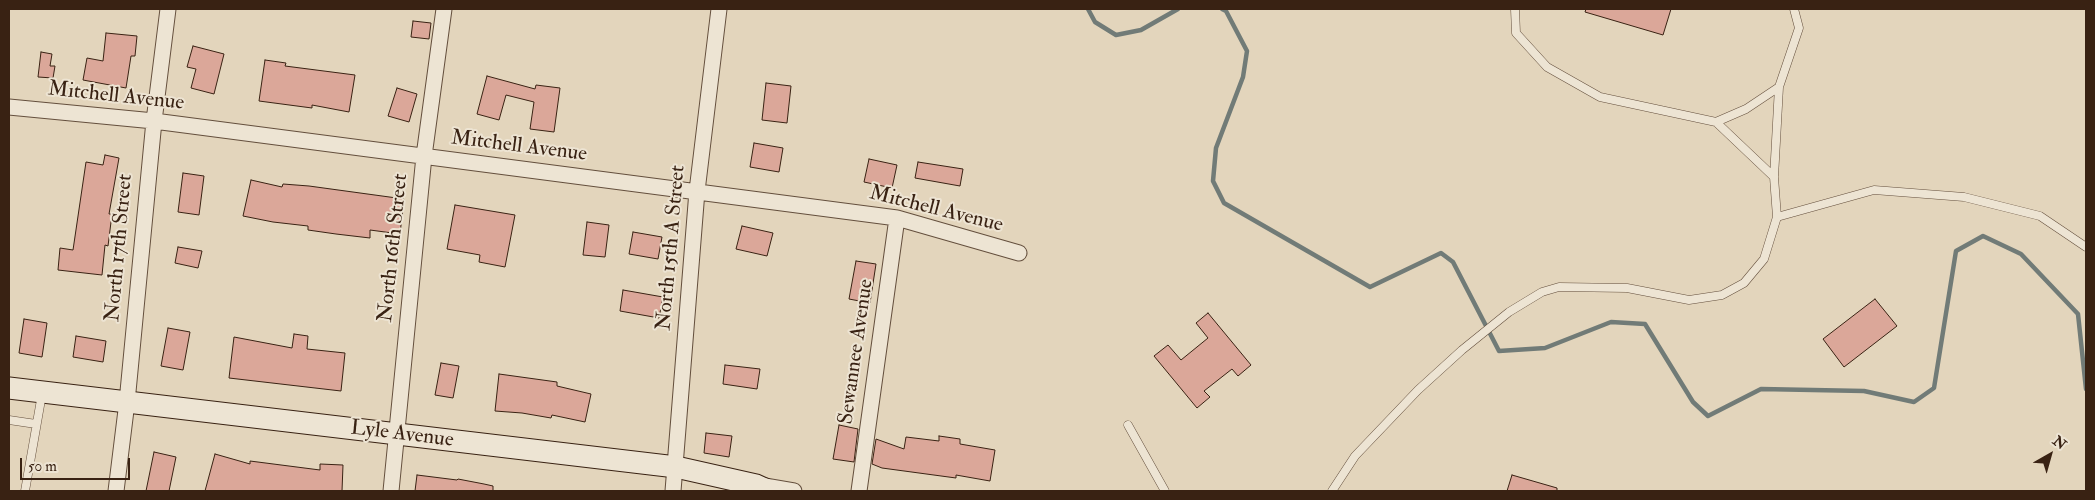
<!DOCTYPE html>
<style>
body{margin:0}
#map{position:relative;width:2095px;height:500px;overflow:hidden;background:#e3d5bc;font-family:"IM FELL Double Pica",serif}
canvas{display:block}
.frame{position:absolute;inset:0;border:10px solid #392213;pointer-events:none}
.north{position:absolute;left:2025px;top:430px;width:50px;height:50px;-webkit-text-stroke:4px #ede4d3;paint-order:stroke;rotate:38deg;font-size:14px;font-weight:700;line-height:20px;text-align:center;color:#392213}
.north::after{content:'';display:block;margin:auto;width:18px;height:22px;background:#392213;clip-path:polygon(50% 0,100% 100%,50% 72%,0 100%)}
.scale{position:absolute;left:20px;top:458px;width:110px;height:22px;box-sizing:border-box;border:2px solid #392213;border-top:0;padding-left:6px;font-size:15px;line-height:18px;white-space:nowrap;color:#392213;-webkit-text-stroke:4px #ede4d3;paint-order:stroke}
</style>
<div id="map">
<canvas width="2095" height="500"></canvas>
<div class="frame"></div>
<div class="north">N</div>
<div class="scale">50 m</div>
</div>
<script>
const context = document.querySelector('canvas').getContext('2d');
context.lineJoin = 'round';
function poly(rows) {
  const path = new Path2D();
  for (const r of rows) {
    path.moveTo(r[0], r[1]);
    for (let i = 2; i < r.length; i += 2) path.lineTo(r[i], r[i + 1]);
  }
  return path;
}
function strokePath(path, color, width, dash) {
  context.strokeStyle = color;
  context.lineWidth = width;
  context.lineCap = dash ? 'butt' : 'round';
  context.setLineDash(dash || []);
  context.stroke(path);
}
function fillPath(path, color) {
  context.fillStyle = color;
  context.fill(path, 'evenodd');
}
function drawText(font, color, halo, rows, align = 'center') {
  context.font = font + ' "IM FELL Double Pica",serif';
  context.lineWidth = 4;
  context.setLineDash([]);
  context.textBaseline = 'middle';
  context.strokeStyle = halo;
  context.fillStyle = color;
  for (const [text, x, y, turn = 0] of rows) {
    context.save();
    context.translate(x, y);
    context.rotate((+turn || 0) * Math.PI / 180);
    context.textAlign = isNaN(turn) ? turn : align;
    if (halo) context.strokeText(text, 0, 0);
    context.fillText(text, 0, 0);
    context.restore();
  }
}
strokePath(poly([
 [1088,9,1095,22,1116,35,1141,30,1178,9],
 [1222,9,1226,11,1247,51,1243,77,1216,148,1213,181,1224,203,1370,287,1441,253,1453,262,1499,351,1545,348,1611,322,1645,324,1693,402,1708,416,1761,389,1864,391,1914,402,1934,388,1956,251,1983,236,2021,254,2078,314,2086,389]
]), '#717b77', 4.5);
const building = poly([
 [1586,9,1671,9,1663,35,1585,12,1586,9],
 [413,21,431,23,429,39,411,37,413,21],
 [106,33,137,36,135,56,131,56,126,88,83,80,87,58,103,61,106,33],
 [193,46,224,54,214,94,191,88,196,69,187,67,193,46],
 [41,52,52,54,50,66,55,66,53,78,38,77,41,52],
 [265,60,286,63,285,66,355,75,349,112,312,105,312,108,259,101,265,60],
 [487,76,535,89,536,85,560,88,554,132,530,129,534,102,506,95,499,120,477,114,487,76],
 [766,83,791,86,787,123,762,120,766,83],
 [397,88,417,94,409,122,388,116,397,88],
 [754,143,783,148,779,172,750,167,754,143],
 [105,155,119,158,109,214,112,214,108,246,105,245,102,275,58,270,60,248,73,250,86,162,103,165,105,155],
 [869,159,897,165,892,188,864,182,869,159],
 [918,162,963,169,960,186,915,178,918,162],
 [183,173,204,176,199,215,178,212,183,173],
 [251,180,282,187,283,184,309,186,404,199,400,234,370,230,370,238,336,234,308,230,308,226,273,222,243,216,251,180],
 [455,205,515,215,505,267,479,262,480,255,447,249,455,205],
 [587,222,609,225,605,257,583,255,587,222],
 [742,226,773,233,767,256,736,249,742,226],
 [633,232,662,237,658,259,629,254,633,232],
 [178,247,202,251,198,268,175,263,178,247],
 [856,261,876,264,870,303,849,299,856,261],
 [623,290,663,297,659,318,620,311,623,290],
 [1875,299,1897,326,1844,367,1823,339,1875,299],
 [1208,313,1251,365,1238,376,1232,369,1204,391,1210,397,1197,408,1154,356,1168,345,1181,360,1208,338,1196,323,1208,313],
 [24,319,47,323,42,357,19,353,24,319],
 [168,328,190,332,183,370,161,366,168,328],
 [294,334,308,336,307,349,345,353,341,391,229,378,234,337,292,348,294,334],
 [76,336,106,341,103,362,73,357,76,336],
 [441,363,459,366,453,398,435,395,441,363],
 [725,365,760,369,757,389,723,384,725,365],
 [499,374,557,382,557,386,591,394,585,422,552,415,551,418,522,413,495,411,499,374],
 [839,425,858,429,854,462,833,459,839,425],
 [706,433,732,436,729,457,704,453,706,433],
 [939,436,960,439,960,444,995,450,990,481,956,475,956,478,882,468,872,464,876,439,904,449,906,437,939,441,939,436],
 [154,452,176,457,169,491,146,491,154,452],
 [215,454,250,464,250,461,320,470,320,464,343,465,342,491,205,491,215,454],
 [417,475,457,480,458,479,484,484,493,486,493,491,415,491,417,475],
 [1512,475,1557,488,1557,491,1507,491,1512,475]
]);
fillPath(building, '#dba799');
strokePath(building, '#392213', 1);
const lane = poly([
 [1515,9,1516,33,1547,67,1600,97,1716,122,1746,109,1779,87],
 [1716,122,1774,177],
 [1777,217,1874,190,1964,197,2040,216,2086,247],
 [9,420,36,424],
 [1128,425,1165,491],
 [25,491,42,394],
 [1332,491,1355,456,1418,390,1462,350,1509,312,1542,292,1559,287,1627,288,1689,300,1722,295,1744,283,1764,259,1777,217,1774,177,1779,87,1799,28,1794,9]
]);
const street = poly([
 [9,107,154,121,897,218,1019,253],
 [759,485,794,491],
 [116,491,127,402,154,121,168,9],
 [391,491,424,156,444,9],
 [673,491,697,191,719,9],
 [859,491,897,218]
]);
const secondary = poly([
 [9,388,676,467,756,485,769,491]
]);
strokePath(lane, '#644f3d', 9);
strokePath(street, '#644f3d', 17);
strokePath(secondary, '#392213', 23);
strokePath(lane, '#ede4d3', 8);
strokePath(street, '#ede4d3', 15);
strokePath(secondary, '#ede4d3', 21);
drawText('21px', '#392213', '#ede4d3', [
 ["Mitchell Avenue",116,97,6],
 ["Mitchell Avenue",519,147,7],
 ["Mitchell Avenue",936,210,14],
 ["North 17th Street",120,248,-85],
 ["North 16th Street",394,248,-84],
 ["North 15th A Street",672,248,-85],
 ["Sewannee Avenue",857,352,-82],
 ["Lyle Avenue",402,435,7]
]);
</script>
